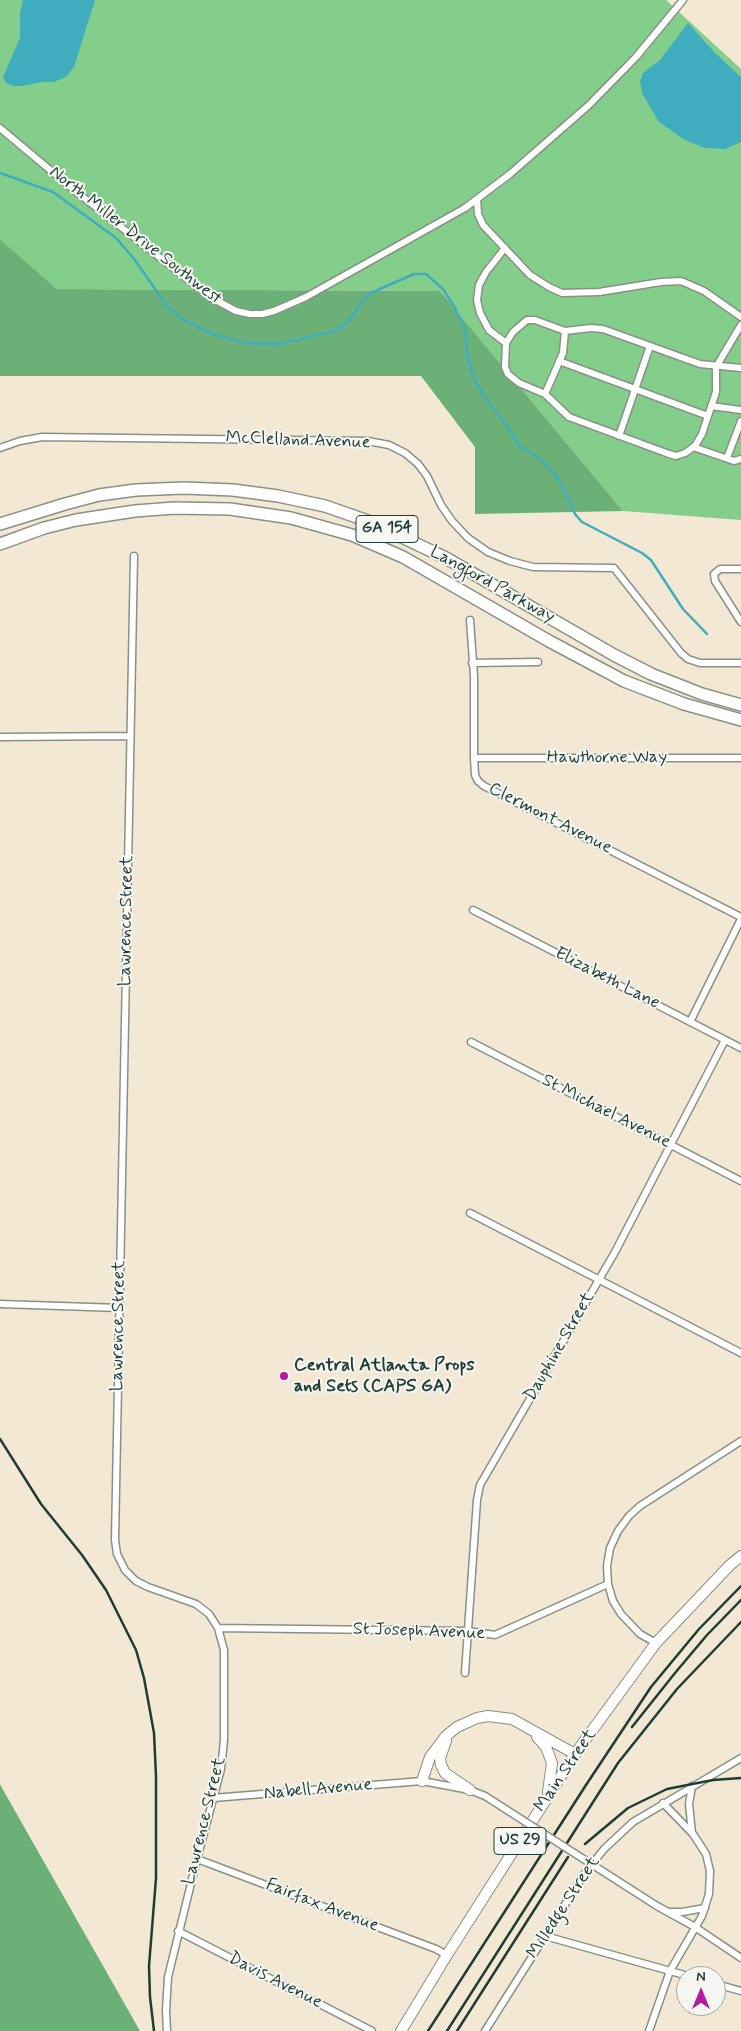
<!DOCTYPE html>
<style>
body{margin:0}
#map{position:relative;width:741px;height:2031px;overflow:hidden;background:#f2e8d3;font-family:Mynerve,sans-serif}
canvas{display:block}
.north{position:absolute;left:676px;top:1966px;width:50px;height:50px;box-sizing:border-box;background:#f6f6f2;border:1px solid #a0aca6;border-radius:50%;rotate:0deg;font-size:14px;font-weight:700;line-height:20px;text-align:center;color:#1f3d34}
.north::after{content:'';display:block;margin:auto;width:18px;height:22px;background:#b5179e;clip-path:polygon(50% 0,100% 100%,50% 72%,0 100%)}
</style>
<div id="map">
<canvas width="741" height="2031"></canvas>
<div class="north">N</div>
</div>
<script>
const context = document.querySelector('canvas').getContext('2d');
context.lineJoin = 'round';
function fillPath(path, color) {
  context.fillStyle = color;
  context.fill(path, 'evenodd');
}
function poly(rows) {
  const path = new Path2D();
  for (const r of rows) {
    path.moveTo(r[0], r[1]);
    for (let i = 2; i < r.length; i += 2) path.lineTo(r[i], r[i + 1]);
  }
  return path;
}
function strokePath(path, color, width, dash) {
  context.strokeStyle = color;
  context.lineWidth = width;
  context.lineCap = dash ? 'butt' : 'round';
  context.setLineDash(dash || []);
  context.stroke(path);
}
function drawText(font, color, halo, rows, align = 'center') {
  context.font = font + ' Mynerve,sans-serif';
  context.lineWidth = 4;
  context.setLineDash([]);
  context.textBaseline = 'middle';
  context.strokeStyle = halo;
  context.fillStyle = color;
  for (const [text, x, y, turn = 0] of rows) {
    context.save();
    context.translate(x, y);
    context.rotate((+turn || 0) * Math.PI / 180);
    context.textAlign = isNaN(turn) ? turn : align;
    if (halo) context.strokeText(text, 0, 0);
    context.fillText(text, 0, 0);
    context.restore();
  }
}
fillPath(poly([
 [0,0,666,0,741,69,741,520,623,511,440,291,57,289,0,239]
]), '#84ce8b');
fillPath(poly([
 [0,239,57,289,440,291,623,511,475,514,475,447,421,376,0,376],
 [0,1784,2,1788,140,2031,0,2031]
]), '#6bb177');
fillPath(poly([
 [23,0,95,0,74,67,66,77,54,82,42,82,22,86,13,86,6,83,3,77,20,38,20,13],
 [688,23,714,52,741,77,741,142,725,149,705,148,685,140,659,122,642,93,640,81,643,73,660,60]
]), '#3fadbd');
strokePath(poly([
 [0,173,53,192,116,238,135,260,166,305,182,319,213,334,245,343,279,344,334,331,344,325,352,317,364,298,373,292,414,274,426,274,443,289,455,308,465,330,468,359,475,381,487,400,508,427,519,446,529,451,547,465,561,483,575,514,582,522,642,553,651,560,683,609,707,634]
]), '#3fadbd', 2.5);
const minor = poly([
 [0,128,74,190,210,297,236,311,250,314,262,314,274,311,306,297,465,208,510,174,589,105,636,57,683,0],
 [477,199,478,214,483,225,530,275,549,287,562,293,599,292,661,282,681,281,704,291,741,317],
 [505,248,486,272,479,285,477,300,480,313,489,330,506,343,505,367,508,374,519,383,545,394,569,417,669,454,676,456,685,453,695,446,702,434,716,392,716,367,741,325],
 [565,331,591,328,603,329,700,364,741,368],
 [506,343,513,332,527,320,535,320,565,331,563,353,545,394],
 [559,361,708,416],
 [711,406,741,410],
 [619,436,650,346],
 [693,447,734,461,741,459],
 [0,448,20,441,42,437,368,441,389,445,405,453,418,464,427,476,441,505,452,521,468,538,488,552,510,561,533,567,614,568,681,653,688,659,700,663,741,663],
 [727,458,741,421],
 [134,556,115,1540,117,1554,125,1570,136,1581,148,1587,196,1604,209,1614,218,1628,224,1650,224,1740,221,1769,197,1859,168,1977,166,2011,167,2031],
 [741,569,720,569,714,574,715,581,741,622],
 [470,620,474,676,474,758,475,775,478,781,484,786,741,917],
 [472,663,538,662],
 [0,737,130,736],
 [474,758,741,758],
 [473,910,741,1048],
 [690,1022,741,919],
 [471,1042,741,1181],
 [470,1213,741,1353],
 [0,1304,120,1308],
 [218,1628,468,1631,495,1635,608,1584],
 [656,1643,640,1634,621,1614,613,1601,608,1584,607,1566,610,1548,618,1531,629,1516,640,1506,741,1441],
 [465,1673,477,1500,480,1485,615,1252,725,1040],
 [692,1786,689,1804,692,1833],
 [213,1798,422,1781,470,1790,485,1796],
 [197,1859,436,1949,447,1955],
 [657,1906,695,1927,741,1958],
 [669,1912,682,1912,705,1908],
 [178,1931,372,2031],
 [545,1936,688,1976],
 [716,1984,741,1991],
 [485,2031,585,1873,604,1849,633,1822,741,1758],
 [649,2031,670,1971,702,1916,709,1894,710,1871,706,1854,693,1834,663,1803]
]);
const primary = poly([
 [537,1737,546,1747,552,1763,548,1792],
 [446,1741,440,1758,441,1765,445,1773,470,1790],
 [422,1781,430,1757,446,1736,457,1727,477,1718,488,1716,512,1719,575,1754],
 [401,2031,447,1955,575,1754,656,1643,730,1565,741,1556]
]);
const motorway = poly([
 [0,524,65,504,99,495,136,490,184,488,233,490,278,496,325,506,368,521,446,558,614,655,651,674,702,694,741,705],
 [0,544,44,528,76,520,135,511,174,508,230,509,291,518,352,535,403,557,549,641,624,681,684,704,741,720]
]);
strokePath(minor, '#889284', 9);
strokePath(primary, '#889284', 12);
strokePath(motorway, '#889284', 14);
strokePath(minor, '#fff', 6);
strokePath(primary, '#fff', 10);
strokePath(motorway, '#fff', 11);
strokePath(poly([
 [0,1439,41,1504,82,1555,106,1590,136,1650,144,1678,154,1733,156,1776,156,1878,149,1966,150,1997,154,2031],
 [632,1727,675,1673,707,1635,741,1600],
 [585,1844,628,1808,667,1789,713,1780,741,1778],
 [428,2031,586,1785,651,1687,699,1629,741,1586],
 [447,2031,618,1763,677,1689,741,1622],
 [457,2031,568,1857]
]), '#1f3d34', 2.5);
const minorBridge = poly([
 [485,1796,657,1906]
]);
strokePath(minorBridge, '#889284', 9, []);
strokePath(minorBridge, '#fff', 6);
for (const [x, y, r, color] of [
 [284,1376,5,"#b5179e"]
]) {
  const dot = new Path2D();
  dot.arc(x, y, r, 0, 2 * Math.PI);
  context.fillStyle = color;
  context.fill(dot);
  strokePath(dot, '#f6f6f2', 2);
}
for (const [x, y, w] of [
 [387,529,62],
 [520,1841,52]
]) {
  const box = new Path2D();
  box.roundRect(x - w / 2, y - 13.5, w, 27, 4);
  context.fillStyle = '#f6f6f2';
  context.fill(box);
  strokePath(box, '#1f3d34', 1);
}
drawText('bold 16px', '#1f3d34', null, [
 ["GA 154",387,529],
 ["US 29",520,1841]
]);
drawText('18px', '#1f3d34', '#f6f6f2', [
 ["North Miller Drive Southwest",135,236,38],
 ["McClelland Avenue",298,441,2],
 ["Langford Parkway",492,585,29],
 ["Hawthorne Way",607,758],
 ["Clermont Avenue",550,819,27],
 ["Lawrence Street",127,921,-89],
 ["Elizabeth Lane",607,979,27],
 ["St Michael Avenue",606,1112,27],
 ["Lawrence Street",119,1326,-89],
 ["Dauphine Street",560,1347,-60],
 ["St Joseph Avenue",419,1632,2],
 ["Main Street",566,1771,-56],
 ["Nabell Avenue",318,1790,-5],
 ["Lawrence Street",205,1821,-76],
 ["Fairfax Avenue",322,1906,21],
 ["Milledge Street",564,1908,-57],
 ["Davis Avenue",275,1981,27]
]);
drawText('bold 18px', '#1f3d34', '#f6f6f2', [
 ["Central Atlanta Props",294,1366],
 ["and Sets (CAPS GA)",294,1387]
], 'left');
</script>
